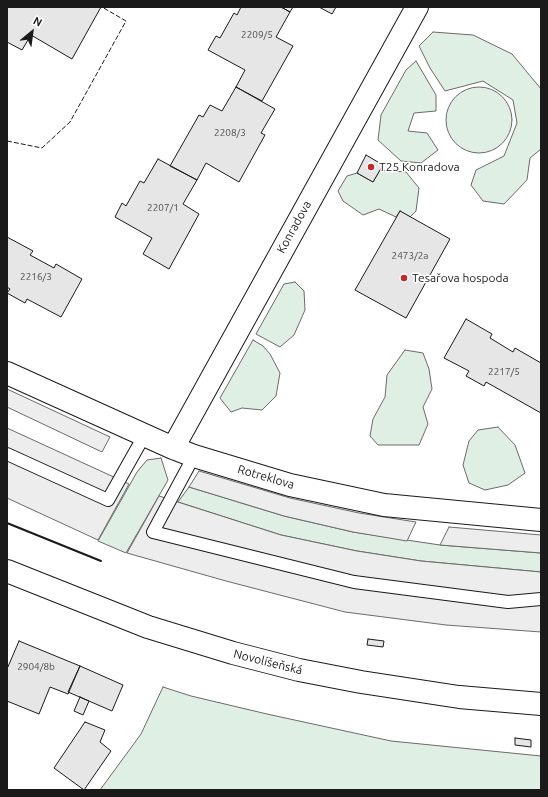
<!DOCTYPE html>
<meta charset="utf-8">
<style>
body{margin:0}
#map{position:relative;width:548px;height:797px;overflow:hidden;background:#fff;font-family:Ubuntu,sans-serif}
canvas{display:block}
.frame{position:absolute;inset:0;border:8px solid #1a1a1a;pointer-events:none}
.north{position:absolute;left:12px;top:12px;width:40px;height:40px;-webkit-text-stroke:3px #fff;paint-order:stroke;rotate:29deg;font-size:11px;font-weight:700;line-height:16px;text-align:center;color:#1a1a1a}
.north::after{content:'';display:block;margin:auto;width:14px;height:18px;background:#1a1a1a;clip-path:polygon(50% 0,100% 100%,50% 72%,0 100%)}
</style>
<div id="map">
<canvas width="548" height="797"></canvas>
<div class="frame"></div>
<div class="north">N</div>
</div>
<script>
const context = document.querySelector('canvas').getContext('2d');
context.lineJoin = 'round';
function fillPath(path, color) {
  context.fillStyle = color;
  context.fill(path, 'evenodd');
}
function poly(rows) {
  const path = new Path2D();
  for (const r of rows) {
    if (r.length === 3) {
      path.moveTo(r[0] + r[2], r[1]);
      path.arc(r[0], r[1], r[2], 0, 2 * Math.PI);
      continue;
    }
    path.moveTo(r[0], r[1]);
    for (let i = 2; i < r.length; i += 2) path.lineTo(r[i], r[i + 1]);
  }
  return path;
}
function strokePath(path, color, width, dash) {
  context.strokeStyle = color;
  context.lineWidth = width;
  context.lineCap = dash ? 'butt' : 'round';
  context.setLineDash(dash || []);
  context.stroke(path);
}
function drawText(font, color, halo, rows, align = 'center') {
  context.font = font + ' Ubuntu,sans-serif';
  context.lineWidth = 3;
  context.setLineDash([]);
  context.textBaseline = 'middle';
  context.strokeStyle = halo;
  context.fillStyle = color;
  for (const [text, x, y, turn = 0] of rows) {
    context.save();
    context.translate(x, y);
    context.rotate((+turn || 0) * Math.PI / 180);
    context.textAlign = isNaN(turn) ? turn : align;
    if (halo) context.strokeText(text, 0, 0);
    context.fillText(text, 0, 0);
    context.restore();
  }
}
const green = poly([
 [433,32,473,35,512,54,541,89,541,149,530,158,527,180,504,204,483,201,471,185,476,170,504,156,517,123,513,100,483,81,445,91,430,68,419,46,433,32],
 [416,61,436,95,436,111,414,113,408,131,427,133,438,150,421,163,401,161,378,140,381,115,406,70,416,61],
 [479,120,33],
 [380,170,406,172,419,188,416,211,410,217,400,211,396,217,379,209,363,215,343,201,338,191,347,176,357,173,373,182,380,170],
 [295,282,304,291,305,310,294,335,280,347,256,334,284,284,295,282],
 [253,340,263,346,270,354,280,373,276,396,262,410,242,408,231,412,220,398,253,340],
 [405,350,423,353,429,369,432,389,423,407,428,424,419,445,378,445,370,436,373,419,385,397,387,375,405,350],
 [498,427,515,445,525,473,508,485,485,490,469,483,463,465,469,441,478,430,498,427],
 [161,458,168,480,126,553,98,541,137,472,147,460,161,458],
 [189,487,284,516,353,532,440,545,541,553,541,572,421,561,357,551,281,535,178,502,189,487],
 [163,687,191,696,267,714,391,741,541,756,541,790,100,790,141,734,163,687]
]);
fillPath(green, '#e0efe3');
strokePath(green, '#6a6a6a', 1);
const parking = poly([
 [7,389,110,437,102,452,7,407,7,389],
 [7,428,129,484,98,540,7,498,7,428],
 [199,471,290,498,359,513,416,522,407,541,353,532,284,516,189,487,199,471],
 [159,496,281,535,357,551,421,561,541,572,541,632,446,625,345,612,226,581,127,553,159,496],
 [449,527,541,535,541,553,440,545,449,527]
]);
fillPath(parking, '#ededed');
strokePath(parking, '#6a6a6a', 1);
const building = poly([
 [7,7,101,7,72,59,31,35,22,50,7,42,7,7],
 [241,7,281,7,290,12,276,37,293,46,262,101,236,87,245,70,208,50,216,36,220,38,234,13,237,15,241,7],
 [281,7,293,7,290,12,281,7],
 [319,7,336,7,332,14,319,7],
 [236,87,275,109,261,133,265,135,239,182,206,163,197,180,170,166,199,115,203,117,210,105,222,111,236,87],
 [366,155,383,165,373,182,357,173,366,155],
 [158,159,197,180,183,204,199,214,169,269,143,254,152,238,115,217,122,203,126,206,140,181,144,183,158,159],
 [400,211,450,239,406,318,355,290,400,211],
 [7,237,33,251,30,255,54,268,56,264,82,279,61,317,27,299,25,303,7,293,10,289,7,287,7,237],
 [466,319,492,334,490,338,513,352,515,348,541,363,541,413,486,382,484,386,466,376,469,371,444,358,466,319],
 [368,639,384,641,383,647,367,645,368,639],
 [19,641,80,666,68,694,50,687,39,714,7,701,7,669,19,641],
 [80,666,123,685,112,711,68,692,80,666],
 [80,697,89,701,83,715,74,711,80,697],
 [85,722,105,730,100,742,111,751,84,790,54,768,85,722],
 [515,738,531,740,531,747,515,745,515,738]
]);
fillPath(building, '#e6e6e6');
strokePath(building, '#1a1a1a', 1);
const service = poly([
 [7,454,108,500,144,436],
 [194,456,153,532,354,582,508,602,541,599]
]);
const minor = poly([
 [7,373,173,448,194,456,290,485,384,505,541,520],
 [173,448,417,7]
]);
const tertiary = poly([
 [7,571,148,627,233,653,299,670,361,682,459,697,541,704]
]);
strokePath(service, '#1a1a1a', 14);
strokePath(minor, '#1a1a1a', 24);
strokePath(tertiary, '#1a1a1a', 24);
strokePath(service, '#fff', 12);
strokePath(minor, '#fff', 22);
strokePath(tertiary, '#fff', 22);
strokePath(poly([
 [7,141,42,148,70,122,126,21,102,7]
]), '#1a1a1a', 1, [5, 2]);
strokePath(poly([
 [7,523,101,561]
]), '#1a1a1a', 2);
for (const [x, y, r, color] of [
 [371,167,4,"#c62828"],
 [404,278,4,"#c62828"]
]) {
  const dot = new Path2D();
  dot.arc(x, y, r, 0, 2 * Math.PI);
  context.fillStyle = color;
  context.fill(dot);
  strokePath(dot, '#fff', 1.5);
}
drawText('10px', '#4d4d4d', null, [
 ["2209/5",257,35],
 ["2208/3",230,133],
 ["2207/1",163,208],
 ["2473/2a",410,256],
 ["2216/3",36,277],
 ["2217/5",504,372],
 ["2904/8b",36,667]
]);
drawText('12px', '#1a1a1a', '#fff', [
 ["T25 Konradova",379,167],
 ["Tesařova hospoda",412,278]
], 'left');
drawText('12px', '#1a1a1a', '#fff', [
 ["Konradova",294,227,-61],
 ["Rotreklova",266,477,16],
 ["Novolíšeňská",268,662,14]
]);
</script>
